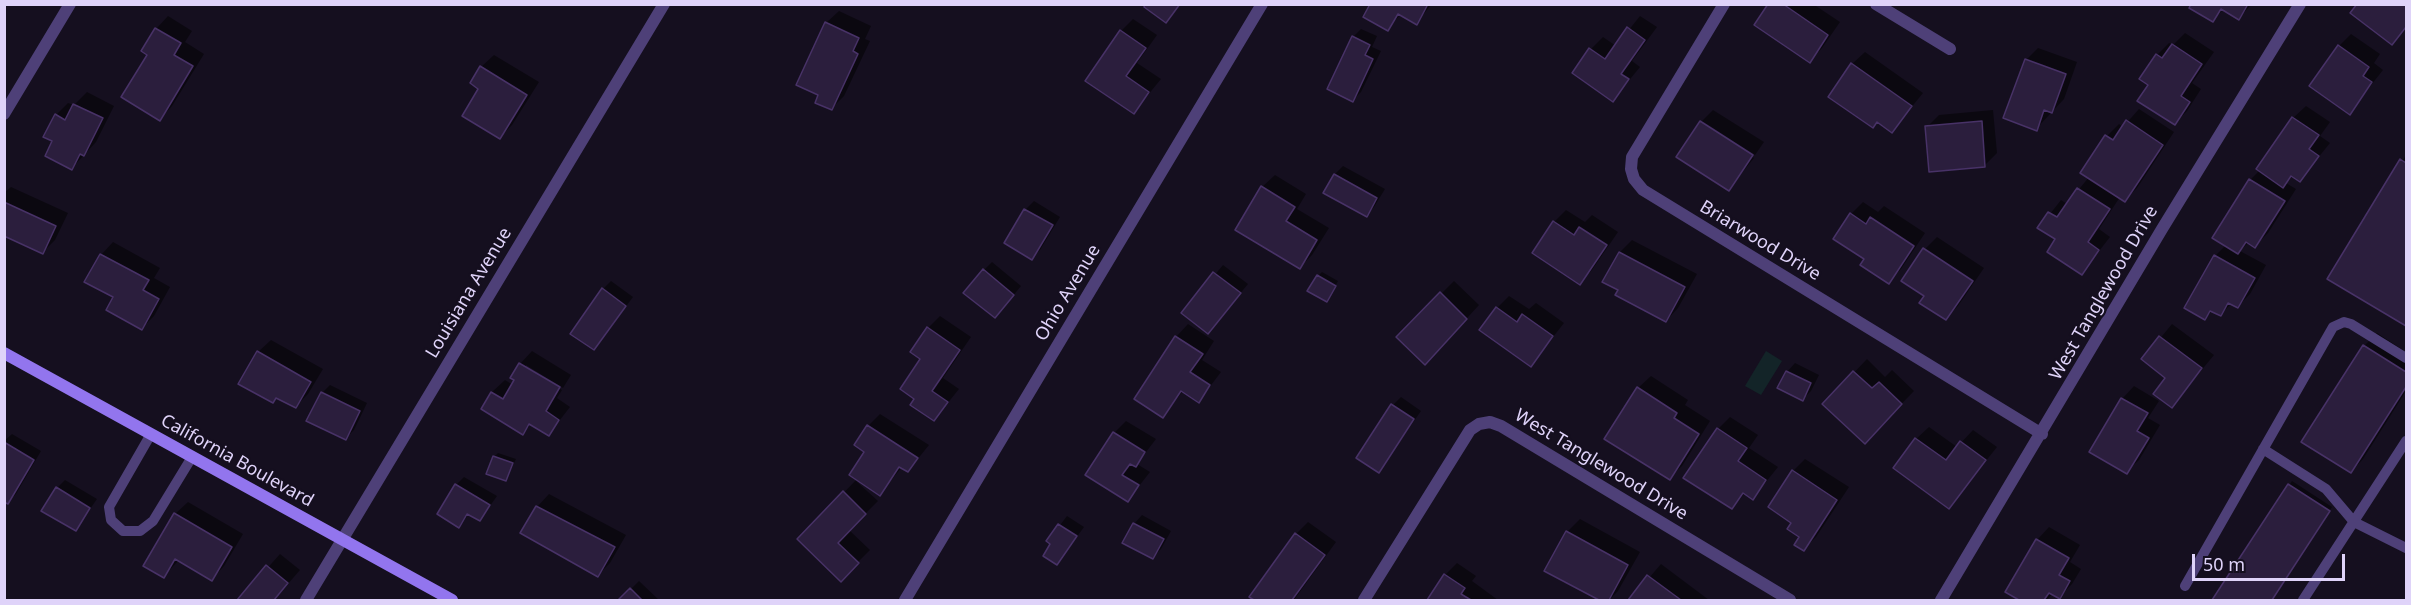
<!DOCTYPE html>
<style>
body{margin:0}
#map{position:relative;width:2411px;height:605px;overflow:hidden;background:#150f1f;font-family:"Noto Sans",sans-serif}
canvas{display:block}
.frame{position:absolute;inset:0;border:6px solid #dfd3f9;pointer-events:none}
.scale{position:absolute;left:2192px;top:554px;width:153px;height:27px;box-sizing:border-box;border:3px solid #dfd3f9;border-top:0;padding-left:8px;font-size:18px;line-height:21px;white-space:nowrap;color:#dfd3f9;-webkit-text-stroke:4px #150f1f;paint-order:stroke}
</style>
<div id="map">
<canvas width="2411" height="605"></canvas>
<div class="frame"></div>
<div class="scale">50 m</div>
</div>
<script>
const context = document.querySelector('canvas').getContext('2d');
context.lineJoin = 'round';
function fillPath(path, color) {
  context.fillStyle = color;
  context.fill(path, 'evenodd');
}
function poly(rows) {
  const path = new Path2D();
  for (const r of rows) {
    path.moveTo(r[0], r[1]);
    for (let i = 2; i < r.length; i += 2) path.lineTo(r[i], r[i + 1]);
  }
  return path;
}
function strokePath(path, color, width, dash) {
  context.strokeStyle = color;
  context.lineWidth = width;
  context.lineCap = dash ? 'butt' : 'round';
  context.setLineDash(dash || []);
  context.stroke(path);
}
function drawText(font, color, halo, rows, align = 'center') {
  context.font = font + ' "Noto Sans",sans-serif';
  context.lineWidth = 4.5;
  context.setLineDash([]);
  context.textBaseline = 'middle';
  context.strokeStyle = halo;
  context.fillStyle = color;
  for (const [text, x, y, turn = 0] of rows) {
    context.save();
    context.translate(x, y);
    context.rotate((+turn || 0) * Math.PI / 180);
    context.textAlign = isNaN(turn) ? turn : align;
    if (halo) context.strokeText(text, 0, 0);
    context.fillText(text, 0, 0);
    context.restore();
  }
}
fillPath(poly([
 [1766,351,1782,361,1761,395,1745,386]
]), '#132428');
fillPath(poly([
 [1372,4,1432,4,1416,23,1401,14,1387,29],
 [1770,4,1813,4,1840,22,1822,48,1810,61],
 [2193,4,2252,4,2239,18,2224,9,2213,20],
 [2358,4,2406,4,2406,29,2392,43],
 [839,11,871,26,865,39,870,41,844,96,832,108,820,94,826,23],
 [168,16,192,31,185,42,204,54,172,106,160,119,149,54,143,50,156,29],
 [1640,16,1657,27,1632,61,1640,67,1613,100,1591,49,1603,37,1616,46],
 [1133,19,1157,35,1137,63,1161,79,1134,112,1088,81,1121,31],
 [1361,29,1377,36,1372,47,1381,51,1361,92,1353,100,1353,37],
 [2185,33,2214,52,2192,83,2201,89,2187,111,2175,123,2150,84,2157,55,2169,43,2173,45],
 [2351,34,2380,54,2374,63,2383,70,2349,113,2339,46],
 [2038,48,2077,62,2064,99,2036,129,2026,60],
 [1865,52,1923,93,1892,131,1852,64],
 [494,55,539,82,512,125,500,137,481,67],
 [87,92,114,106,96,142,72,168,54,141,56,115,68,103,74,105],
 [2306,106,2330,122,2320,136,2330,143,2300,180,2293,176,2286,183,2296,189,2268,233,2255,246,2249,242,2240,251,2266,265,2250,294,2237,307,2232,303,2221,314,2213,310,2205,318,2215,256,2226,245,2250,180,2260,170,2258,168,2293,118],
 [2139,109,2174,132,2137,188,2125,200,2120,197,2099,229,2110,237,2082,273,2057,239,2039,228,2061,200,2067,204,2089,177,2107,136,2119,124,2123,127],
 [1713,110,1764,142,1755,155,1702,121],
 [1993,110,1997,153,1985,165,1927,127,1939,115],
 [1702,121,1754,158,1729,189,1678,157],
 [2406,155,2406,325,2330,279],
 [1343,166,1385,189,1374,207,1366,215,1335,174],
 [1275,175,1306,194,1297,209,1329,228,1312,255,1299,268,1262,187],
 [11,187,68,213,55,240,42,253,4,235,4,193],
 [1034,201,1060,217,1040,250,1032,258,1006,243,1025,210],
 [1863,202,1878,212,1884,206,1925,233,1901,269,1888,282,1867,259,1851,214],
 [1566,210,1585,222,1592,215,1618,232,1592,270,1580,283,1554,222],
 [1937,237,1984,268,1958,306,1946,318,1925,249],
 [1632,240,1697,274,1678,308,1666,321,1604,281,1620,252],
 [113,242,160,268,154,278,170,287,154,316,142,328,115,297,101,255],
 [992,262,1021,286,1003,308,984,270],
 [1223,265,1248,284,1208,332,1183,313],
 [1322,272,1338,281,1330,296,1318,276],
 [611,281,633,297,594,349,603,289],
 [1454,281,1479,305,1437,351,1398,337],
 [1509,296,1529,309,1536,303,1564,323,1531,365,1497,308],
 [940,316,971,337,943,378,959,389,934,420,917,399,928,328],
 [1188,324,1214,341,1202,360,1221,372,1199,401,1183,391,1163,416,1176,337],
 [2172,324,2214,355,2172,406,2168,377,2143,359],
 [2377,333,2406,352,2406,391,2363,459,2351,472,2303,442,2364,346],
 [271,340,323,369,308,394,295,407,278,397,273,401,258,352],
 [532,351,571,375,563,388,526,365,526,368,562,390,557,398,570,407,549,434,531,424,523,433,483,408,492,392,505,380,513,385,520,364],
 [1867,359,1885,377,1892,370,1914,391,1877,429,1824,404],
 [1795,363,1819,375,1811,391,1803,399,1787,372],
 [1651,376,1688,400,1685,405,1710,421,1682,466,1669,478,1638,388],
 [330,385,367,403,354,430,346,438,322,393],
 [2134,386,2159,401,2148,418,2160,425,2139,460,2126,472,2091,451,2122,399],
 [1401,397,1421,411,1379,471,1393,405],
 [880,414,929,445,908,471,902,467,880,494,856,481,878,501,849,530,870,550,841,579,799,539,857,479,866,451,868,426],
 [1730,417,1758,435,1749,448,1778,467,1753,498,1745,493,1732,508,1718,429],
 [1126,421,1156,439,1137,464,1150,472,1128,500,1087,475,1114,433],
 [1929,427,1957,447,1973,430,1997,447,1949,507,1916,439],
 [12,434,41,451,16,494,8,502,4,500,4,441],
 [498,453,516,459,506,479,494,457],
 [1805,459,1849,487,1816,537,1804,549,1801,537,1794,523,1793,471],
 [464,477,497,496,480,520,469,514,459,526,456,485],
 [65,480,97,499,76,529,57,488],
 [2292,481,2332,507,2271,600,2214,600],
 [549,494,626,535,610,563,598,575,537,507],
 [188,502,243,534,224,566,212,579,179,560,164,576,175,514],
 [1142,515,1171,531,1161,549,1153,557,1134,524],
 [1067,516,1084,527,1057,564,1052,544,1048,541],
 [1580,519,1640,552,1618,591,1609,600,1602,600,1546,570,1567,532],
 [1308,522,1336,542,1294,600,1257,600,1251,597,1296,534],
 [2049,527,2080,545,2070,562,2081,569,2072,584,2059,597,2053,593,2047,600,2022,600,2007,592,2037,540],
 [280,554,300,570,274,600,239,600],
 [1457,563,1476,576,1472,581,1498,600,1429,599,1445,575],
 [1661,564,1709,600,1630,600],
 [639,581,659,600,620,600]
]), '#0007');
const building = poly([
 [1145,4,1180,4,1166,23,1144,7,1145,4],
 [1370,4,1428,4,1417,25,1398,14,1388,31,1363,17,1370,4],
 [1768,4,1783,4,1828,35,1810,63,1754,25,1768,4],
 [2191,4,2248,4,2239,20,2221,9,2213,22,2189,8,2191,4],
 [2357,4,2406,4,2406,27,2392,45,2350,13,2357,4],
 [825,22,859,38,853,51,858,54,832,110,815,103,818,95,796,85,825,22],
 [1627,27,1645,40,1621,74,1629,79,1613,102,1572,73,1589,48,1605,59,1627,27],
 [155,28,181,43,174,55,193,66,160,121,121,97,147,55,141,51,155,28],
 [1120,30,1146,48,1126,76,1149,92,1134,114,1085,81,1120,30],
 [1352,36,1370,45,1365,55,1373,59,1353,102,1327,89,1352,36],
 [2172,44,2202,64,2181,96,2190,102,2175,125,2137,101,2148,85,2139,79,2156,54,2162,58,2172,44],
 [2338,45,2369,67,2363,76,2372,82,2350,115,2309,86,2338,45],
 [2025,59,2066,74,2052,113,2044,110,2037,131,2003,118,2025,59],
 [1851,63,1912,106,1892,133,1877,122,1873,128,1828,97,1851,63],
 [480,66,527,95,500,139,462,116,478,89,470,83,480,66],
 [73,104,103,118,84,156,80,154,72,170,45,156,52,141,43,137,55,114,65,120,73,104],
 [2292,117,2319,135,2309,149,2319,156,2300,182,2291,176,2283,188,2256,169,2292,117],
 [2126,120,2163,145,2125,202,2080,173,2105,135,2113,140,2126,120],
 [1700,121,1753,155,1729,191,1676,157,1700,121],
 [1982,121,1985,167,1929,172,1925,126,1982,121],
 [2400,159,2406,163,2406,326,2327,279,2400,159],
 [1334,174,1377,198,1367,217,1323,193,1334,174],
 [2249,179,2285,201,2255,248,2246,242,2238,254,2212,238,2249,179],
 [1261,186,1295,207,1286,221,1317,240,1300,269,1235,230,1261,186],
 [2077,188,2110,209,2088,242,2099,250,2082,275,2047,252,2055,239,2037,228,2048,212,2057,217,2077,188],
 [4,202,56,226,43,254,4,236,4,202],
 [1024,209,1053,225,1032,260,1004,243,1024,209],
 [1850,213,1866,224,1870,217,1914,246,1889,284,1860,265,1864,259,1833,239,1850,213],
 [1553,221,1574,235,1579,227,1607,245,1580,285,1532,253,1553,221],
 [1923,248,1973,281,1946,320,1919,303,1924,296,1901,281,1923,248],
 [1619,252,1685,287,1666,322,1615,295,1618,290,1602,282,1619,252],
 [100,254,149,280,143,290,159,299,142,330,106,310,113,297,84,282,100,254],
 [2214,255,2255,278,2238,308,2228,303,2221,316,2210,311,2205,320,2184,308,2214,255],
 [983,269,1014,295,995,318,963,293,983,269],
 [1213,272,1241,293,1208,334,1181,313,1213,272],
 [1317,275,1336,286,1327,302,1307,291,1317,275],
 [602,288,626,306,594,350,570,334,602,288],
 [1440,292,1467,319,1425,365,1396,337,1440,292],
 [1496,307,1517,322,1522,314,1553,336,1531,367,1479,330,1496,307],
 [927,327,960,350,932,391,948,402,934,421,910,405,914,399,900,389,920,359,910,352,927,327],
 [1175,336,1203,354,1190,372,1210,385,1199,403,1181,391,1163,418,1134,399,1175,336],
 [2159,336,2202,368,2172,408,2153,394,2165,378,2141,359,2159,336],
 [2363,345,2406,372,2406,387,2351,473,2301,442,2363,345],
 [257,351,311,382,296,408,276,398,273,403,238,384,257,351],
 [519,363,560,387,546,411,559,420,549,436,529,424,523,435,481,409,491,392,503,399,514,380,510,378,519,363],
 [1786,371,1811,383,1803,401,1777,388,1786,371],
 [1853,371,1872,388,1879,382,1902,404,1865,444,1822,404,1853,371],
 [1637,387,1677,413,1674,418,1699,434,1670,480,1604,439,1637,387],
 [321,392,360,411,346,440,306,421,321,392],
 [2121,398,2148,413,2137,431,2149,438,2127,474,2089,452,2121,398],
 [1391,404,1414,419,1379,473,1356,458,1391,404],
 [867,425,918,458,908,472,899,467,880,496,849,475,864,452,854,445,867,425],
 [1717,428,1747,448,1738,461,1766,480,1753,500,1743,493,1732,509,1683,478,1717,428],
 [1113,432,1145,452,1136,467,1130,464,1122,475,1139,485,1128,502,1085,475,1113,432],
 [1915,438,1946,460,1960,441,1986,460,1949,509,1893,468,1915,438],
 [4,442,34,460,8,504,4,502,4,442],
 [493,456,513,463,506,481,486,474,493,456],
 [1792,470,1837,500,1804,551,1794,545,1799,537,1787,529,1791,523,1768,507,1792,470],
 [455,484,490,505,480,521,467,514,459,528,437,514,455,484],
 [2288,484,2330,511,2272,600,2212,600,2288,484],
 [56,487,90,508,76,531,41,511,56,487],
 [843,491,866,514,838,543,859,563,841,582,797,539,843,491],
 [536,506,615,547,598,577,520,533,536,506],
 [174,513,232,547,212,581,175,559,164,578,143,566,174,513],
 [1133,523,1164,539,1153,559,1122,543,1133,523],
 [1058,524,1077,536,1057,565,1043,556,1050,544,1046,541,1058,524],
 [1566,531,1628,565,1609,600,1599,600,1544,571,1566,531],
 [1295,533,1325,555,1292,600,1254,600,1249,597,1295,533],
 [2036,539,2069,558,2059,575,2070,581,2060,599,2049,593,2044,600,2019,600,2005,592,2036,539],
 [266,565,288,583,274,600,237,600,266,565],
 [1444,574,1465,588,1461,594,1471,600,1427,600,1444,574],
 [1647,575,1681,600,1628,600,1647,575],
 [630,588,642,600,618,600,630,588]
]);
fillPath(building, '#2b1e3d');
strokePath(building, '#483267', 1.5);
strokePath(poly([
 [151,434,109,507,111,520,123,531,140,531,153,521,192,457],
 [2263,449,2326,489,2354,522,2406,548],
 [2185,586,2333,327,2344,322,2351,324,2406,358],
 [2303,600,2406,441]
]), '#4e4078', 10);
strokePath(poly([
 [1724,4,1632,157,1631,169,1634,179,1643,190,2042,434],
 [1876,4,1950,49],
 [4,114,70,4],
 [306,600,664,4],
 [905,600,1262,4],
 [1364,600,1470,430,1479,424,1490,422,1501,426,1790,600],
 [1941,600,2162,229,2300,4]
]), '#4e4078', 12);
strokePath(poly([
 [4,353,452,600]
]), '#9275ee', 12);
drawText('18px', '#dfd3f9', '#150f1f', [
 ["Briarwood Drive",1760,241,31],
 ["Louisiana Avenue",469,293,-59],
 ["Ohio Avenue",1068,293,-59],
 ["West Tanglewood Drive",2104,293,-60],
 ["California Boulevard",237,461,29],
 ["West Tanglewood Drive",1601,465,31]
]);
</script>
